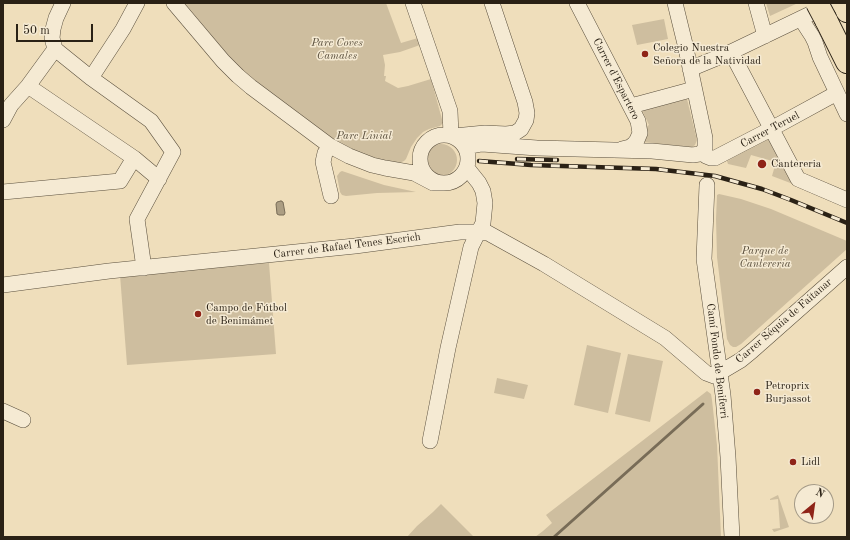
<!DOCTYPE html>
<meta charset="utf-8">
<style>
body{margin:0}
#map{position:relative;width:850px;height:540px;overflow:hidden;background:#efdebb;font-family:"Old Standard TT",serif}
canvas{display:block}
.frame{position:absolute;inset:0;border:4px solid #2a2115;pointer-events:none}
.north{position:absolute;left:794px;top:484px;width:40px;height:40px;box-sizing:border-box;background:#f5ead3;border:1px solid #a49a87;border-radius:50%;rotate:29deg;font-size:11px;font-weight:700;line-height:16px;text-align:center;color:#2a2115}
.north::after{content:'';display:block;margin:auto;width:14px;height:18px;background:#8f2418;clip-path:polygon(50% 0,100% 100%,50% 72%,0 100%)}
.scale{position:absolute;left:16px;top:24px;width:77px;height:18px;box-sizing:border-box;border:2px solid #2a2115;border-top:0;padding-left:5px;font-size:12px;line-height:14px;white-space:nowrap;color:#2a2115;-webkit-text-stroke:3px #f5ead3;paint-order:stroke}
</style>
<div id="map">
<canvas width="850" height="540"></canvas>
<div class="frame"></div>
<div class="north">N</div>
<div class="scale">50 m</div>
</div>
<script>
const context = document.querySelector('canvas').getContext('2d');
context.lineJoin = 'round';
function fillPath(path, color) {
  context.fillStyle = color;
  context.fill(path, 'evenodd');
}
function poly(rows) {
  const path = new Path2D();
  for (const r of rows) {
    if (r.length === 3) {
      path.moveTo(r[0] + r[2], r[1]);
      path.arc(r[0], r[1], r[2], 0, 2 * Math.PI);
      continue;
    }
    path.moveTo(r[0], r[1]);
    for (let i = 2; i < r.length; i += 2) path.lineTo(r[i], r[i + 1]);
  }
  return path;
}
function strokePath(path, color, width, dash) {
  context.strokeStyle = color;
  context.lineWidth = width;
  context.lineCap = dash ? 'butt' : 'round';
  context.setLineDash(dash || []);
  context.stroke(path);
}
function drawText(font, color, halo, rows, align = 'center') {
  context.font = font + ' "Old Standard TT",serif';
  context.lineWidth = 3;
  context.setLineDash([]);
  context.textBaseline = 'middle';
  context.strokeStyle = halo;
  context.fillStyle = color;
  for (const [text, x, y, turn = 0] of rows) {
    context.save();
    context.translate(x, y);
    context.rotate((+turn || 0) * Math.PI / 180);
    context.textAlign = isNaN(turn) ? turn : align;
    if (halo) context.strokeText(text, 0, 0);
    context.fillText(text, 0, 0);
    context.restore();
  }
}
fillPath(poly([
 [182,3,386,3,401,43,418,38,420,45,400,52,383,55,385,65,384,76,386,76,385,81,398,88,408,86,431,79,443,123,440,126,429,129,423,132,417,138,411,147,406,159,404,161,397,164,367,156,341,144,324,133,239,69],
 [766,3,798,3,770,16],
 [664,19,668,39,637,45,632,25],
 [687,99,697,140,695,145,692,147,642,142,644,128,649,125,642,110],
 [769,139,770,140,793,184,772,176,776,162,751,155,746,168,728,164,727,161],
 [441,160,16],
 [342,171,384,185,416,192,377,193,346,196,342,195,340,192,337,176,340,172],
 [719,194,741,199,771,209,847,241,847,249,741,344,736,347,733,347,730,345,727,339,717,257,716,219,717,195],
 [269,263,276,354,127,365,120,275],
 [587,345,621,353,608,413,574,405],
 [628,354,663,361,650,422,615,414],
 [497,378,528,385,524,399,494,393],
 [707,391,711,394,712,400,717,445,721,537,535,537,543,531,552,523,546,515],
 [778,495,789,527,774,532,772,529,780,528,778,499,770,500,770,499],
 [441,504,474,537,407,537,417,526,433,512]
]), '#cebe9f');
const water = poly([
 [281,201,283,202,285,213,284,215,279,215,277,214,276,204,277,202,281,201]
]);
fillPath(water, '#ac9e83');
strokePath(water, '#786c57', 1);
strokePath(poly([
 [554,537,703,404]
]), '#786c57', 3);
const minor = poly([
 [174,3,223,61,238,76,251,87,330,146,349,156,372,165,385,168,414,173,433,183,444,183],
 [413,3,450,111,451,135],
 [577,3,638,121,640,133,637,140,634,144,630,147,622,149],
 [756,3,765,36],
 [801,19,812,36,815,42,820,57,847,114],
 [55,49,91,78,151,121,173,152,137,219,144,268],
 [55,49,52,38,53,29,56,18,63,3],
 [731,52,798,179,847,200],
 [690,69,731,52,833,3],
 [91,78,123,29,137,3],
 [28,86,134,158,159,179],
 [631,106,694,89],
 [3,120,11,105,28,86,55,49],
 [444,159,24],
 [454,136,485,133,506,134,515,133,521,129,526,120,527,113,525,102,492,3],
 [330,146,325,153,323,162,331,196],
 [466,147,482,144,537,148,652,151,693,155,699,154,702,152,705,149,705,138,685,44,675,3],
 [702,152,706,156,711,158,715,158,771,129,837,93],
 [707,185,704,259,723,395,728,457,732,537],
 [3,192,120,181,134,158],
 [3,285,109,271,355,246,460,232,478,232,488,233,544,264,665,338,706,373,714,376,741,360,752,351,847,267],
 [3,411,23,420],
 [430,441,448,348,471,247,483,223,485,203,483,191,479,183,467,168]
]);
const highway = poly([
 [843,3,847,11],
 [826,20,847,62]
]);
strokePath(minor, '#5b503e', 16);
strokePath(highway, '#2a2115', 24);
strokePath(minor, '#f5ead3', 15);
strokePath(highway, '#efdebb', 22);
const rail = poly([
 [517,159,557,160],
 [479,161,531,165,656,169,715,176,762,189,791,200,847,223]
]);
strokePath(rail, '#2a2115', 4.5);
strokePath(rail, '#f5ead3', 3, [9]);
const highwayBridge = poly([
 [817,3,826,20]
]);
strokePath(highwayBridge, '#2a2115', 24, []);
strokePath(highwayBridge, '#efdebb', 22);
for (const [x, y, r, color] of [
 [645,54,4,"#8f2418"],
 [762,164,5,"#8f2418"],
 [198,314,4,"#8f2418"],
 [757,392,4,"#8f2418"],
 [793,462,4,"#8f2418"]
]) {
  const dot = new Path2D();
  dot.arc(x, y, r, 0, 2 * Math.PI);
  context.fillStyle = color;
  context.fill(dot);
  strokePath(dot, '#f5ead3', 1.5);
}
drawText('italic 11px', '#5b503e', '#f5ead3', [
 ["Parc Coves",337,43],
 ["Camales",337,56],
 ["Parc Linial",364,136],
 ["Parque de",765,251],
 ["Cantereria",765,264]
]);
drawText('11px', '#2a2115', '#f5ead3', [
 ["Colegio Nuestra",653,48],
 ["Señora de la Natividad",653,61],
 ["Cantereria",771,164],
 ["Campo de Fútbol",206,308],
 ["de Benimámet",206,321],
 ["Petroprix",765,386],
 ["Burjassot",765,399],
 ["Lidl",801,462]
], 'left');
drawText('11px', '#2a2115', '#f5ead3', [
 ["Carrer d'Espartero",616,79,63],
 ["Carrer Teruel",770,130,-28],
 ["Carrer de Rafael Tenes Escrich",347,246,-7],
 ["Carrer Séquia de Faitanar",784,321,-41],
 ["Camí Fondo de Beniferri",717,361,83]
]);
</script>
